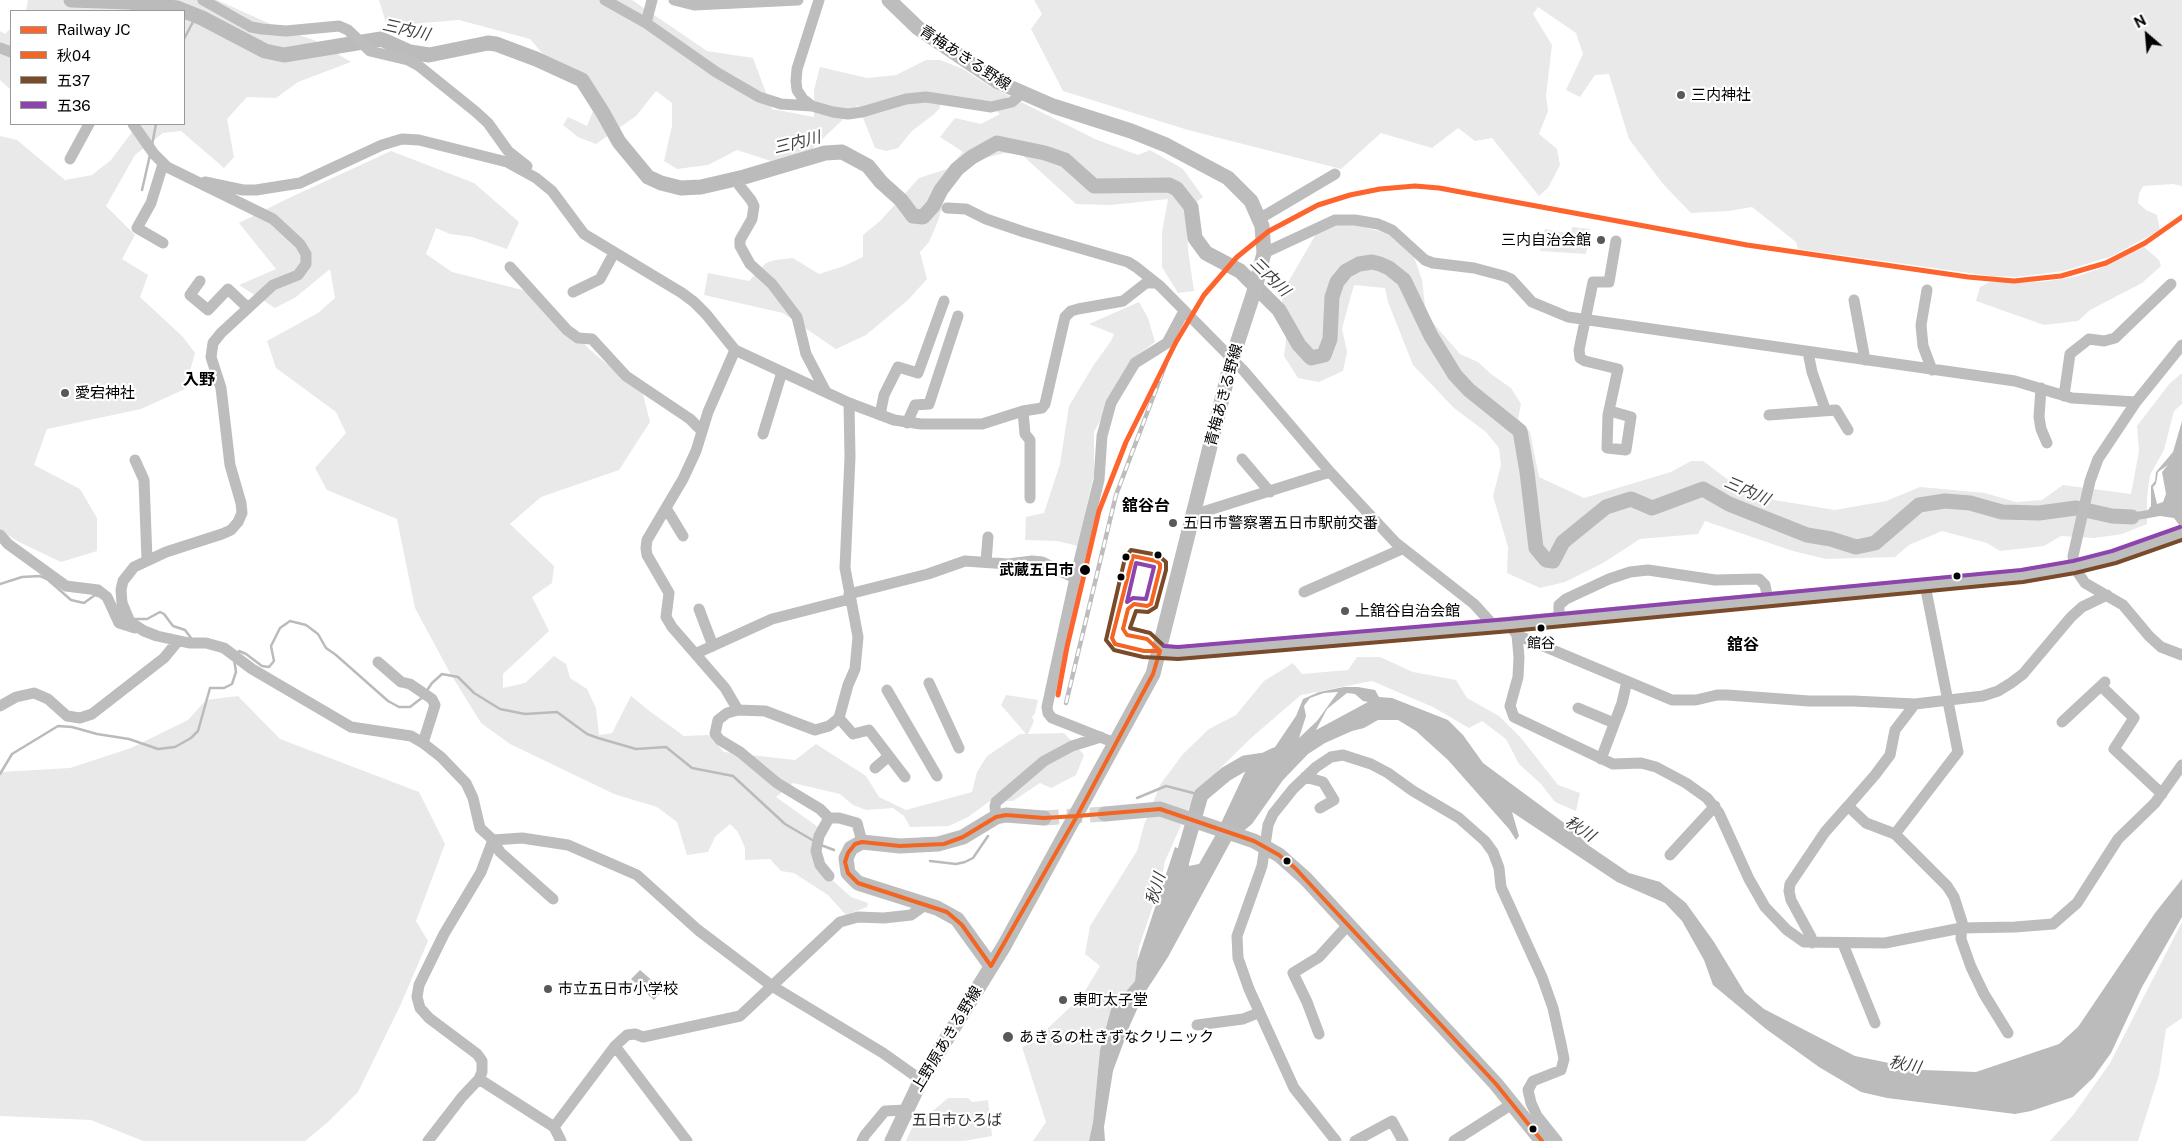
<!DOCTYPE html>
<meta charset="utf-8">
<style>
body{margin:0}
#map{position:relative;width:2182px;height:1141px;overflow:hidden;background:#fff;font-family:"Public Sans","Noto Sans JP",sans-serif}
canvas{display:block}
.legend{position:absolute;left:10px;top:10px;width:175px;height:115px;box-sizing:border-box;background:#fff;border:1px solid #999;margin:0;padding:6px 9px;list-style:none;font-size:15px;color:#000}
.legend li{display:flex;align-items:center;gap:10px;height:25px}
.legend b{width:25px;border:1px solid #999}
.north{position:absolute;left:2122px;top:10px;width:50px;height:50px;-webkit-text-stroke:4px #fff;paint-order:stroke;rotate:333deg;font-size:14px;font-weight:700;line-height:20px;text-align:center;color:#000}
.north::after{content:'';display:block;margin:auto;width:18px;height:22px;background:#000;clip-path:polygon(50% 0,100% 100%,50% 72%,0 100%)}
</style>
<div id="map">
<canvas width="2182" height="1141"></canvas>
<ul class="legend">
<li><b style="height:6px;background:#fe642e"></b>Railway JC</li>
<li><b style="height:6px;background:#f26522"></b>秋04</li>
<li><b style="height:6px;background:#7a4b2a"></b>五37</li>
<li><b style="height:6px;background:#8e44ad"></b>五36</li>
</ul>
<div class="north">N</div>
</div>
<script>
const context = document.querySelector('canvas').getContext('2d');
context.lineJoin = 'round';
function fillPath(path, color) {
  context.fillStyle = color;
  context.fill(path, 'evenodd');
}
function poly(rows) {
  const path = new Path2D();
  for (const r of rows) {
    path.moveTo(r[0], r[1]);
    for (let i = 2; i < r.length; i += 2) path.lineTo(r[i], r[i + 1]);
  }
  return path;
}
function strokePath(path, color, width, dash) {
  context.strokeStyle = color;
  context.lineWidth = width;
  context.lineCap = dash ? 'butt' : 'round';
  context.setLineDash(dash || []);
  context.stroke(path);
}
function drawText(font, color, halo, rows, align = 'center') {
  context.font = font + ' "Public Sans","Noto Sans JP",sans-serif';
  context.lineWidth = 4.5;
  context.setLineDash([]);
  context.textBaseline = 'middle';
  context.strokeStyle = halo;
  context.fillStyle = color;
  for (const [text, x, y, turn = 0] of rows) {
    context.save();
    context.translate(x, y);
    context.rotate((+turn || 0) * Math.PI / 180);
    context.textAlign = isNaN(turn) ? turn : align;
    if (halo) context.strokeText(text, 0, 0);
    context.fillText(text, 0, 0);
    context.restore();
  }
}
fillPath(poly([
 [28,0,217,0,286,31,314,40,351,62,298,82,276,98,247,97,227,119,234,157,224,168,181,131,163,133,135,155,106,206,135,235,122,259,148,275,140,297,183,337,195,353,185,389,141,409,47,429,34,465,80,489,97,518,97,551,61,562,19,542,0,530,0,136,17,140,65,180,92,175,111,160,138,124,184,124,184,11,26,11],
 [379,0,632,0,707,51,753,58,772,109,814,117,814,90,820,67,867,78,896,75,926,60,940,60,963,69,989,86,1095,139,1138,155,1150,150,1183,169,1203,197,1187,209,1188,250,1194,291,1178,293,1162,267,1162,232,1168,199,1111,205,1076,204,1021,154,1004,153,970,162,949,182,938,221,929,242,920,252,927,279,908,300,866,335,836,349,783,313,704,295,708,273,749,281,766,263,775,260,793,258,819,274,844,266,863,257,863,235,880,221,919,178,947,169,963,152,940,137,955,118,981,124,1000,114,984,101,940,99,940,108,933,115,912,131,898,148,886,151,875,148,858,105,811,150,771,161,737,150,708,165,677,169,664,161,672,126,672,103,656,91,636,116,596,144,578,137,563,125,568,117,587,126,598,99,572,78,554,67,530,39,459,20,387,26],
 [1034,0,2182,0,2182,186,2173,184,2143,186,2139,194,2138,203,2146,210,2157,215,2160,230,2112,256,2064,271,2016,277,1991,276,1798,249,1796,242,1752,207,1729,211,1691,213,1663,184,1629,139,1609,74,1595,75,1580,97,1566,90,1583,54,1576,33,1538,7,1533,14,1552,45,1546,96,1548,111,1539,134,1557,149,1560,165,1548,188,1539,196,1492,138,1475,141,1458,128,1432,148,1381,133,1341,169,1188,130,1063,91,1031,29,1042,14],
 [11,28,11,90,0,80,0,31,5,34],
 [391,151,474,183,519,222,507,249,472,237,450,234,436,228,426,254,452,272,538,294,589,349,643,394,650,422,619,470,541,497,510,524,554,566,552,583,532,597,549,631,503,674,503,688,525,683,554,656,566,664,570,678,587,689,596,708,599,735,612,733,631,696,652,713,684,736,708,735,724,752,795,760,816,744,866,776,879,797,906,810,972,792,977,772,987,756,1020,734,1026,734,1001,705,1006,695,1038,700,1035,713,1032,717,1034,721,1028,734,1064,733,1084,755,1076,775,1051,788,1040,783,1013,801,990,801,968,817,949,826,910,827,904,816,893,808,866,810,853,805,840,794,793,783,776,797,818,827,819,868,851,897,868,903,867,907,846,915,828,895,794,873,781,871,770,859,745,860,745,848,738,832,730,824,715,837,708,852,687,855,677,822,657,807,614,794,510,744,481,723,450,673,415,608,397,519,327,490,315,468,346,433,336,412,276,368,267,341,318,313,335,298,330,269,296,297,275,308,239,285,276,269,239,223,289,198],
 [1343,222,1390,234,1413,254,1422,280,1426,315,1460,354,1478,362,1491,374,1511,388,1521,404,1518,419,1530,432,1539,477,1584,498,1671,472,1691,461,1703,461,1750,496,1835,510,1886,501,1920,487,1985,493,2016,502,2042,500,2063,485,2131,494,2139,451,2137,426,2170,383,2182,373,2182,404,2174,411,2164,450,2150,475,2147,497,2147,524,2122,534,2095,538,2061,536,2044,546,2000,551,1987,543,1942,531,1909,545,1895,557,1826,559,1793,551,1705,521,1698,534,1640,539,1603,563,1565,582,1540,588,1507,573,1508,547,1493,496,1501,465,1499,448,1486,432,1454,408,1413,365,1388,302,1385,288,1354,285,1342,328,1347,352,1343,371,1319,382,1298,378,1284,356,1287,333,1277,321,1286,286,1316,234],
 [1572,227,1590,229,1586,254,1540,251,1545,229,1571,234],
 [2144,247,2159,260,2161,266,2142,283,2090,310,2078,321,2044,325,1976,301,1980,287,1990,282,2041,282,2075,277,2099,269],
 [1139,302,1148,318,1155,342,1132,359,1094,432,1094,473,1078,546,1057,541,1025,540,1026,517,1044,513,1060,464,1069,406,1093,366,1111,341,1114,334,1089,324],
 [1357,657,1380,657,1413,672,1456,680,1467,698,1499,716,1521,738,1558,785,1580,793,1576,811,1555,802,1541,784,1519,764,1506,739,1482,721,1469,728,1433,707,1372,681,1301,695,1251,738,1196,792,1165,861,1161,882,1139,947,1135,981,1111,1009,1100,1050,1093,1122,1089,1141,1033,1141,1046,1122,1022,1047,1043,1039,1048,1028,1082,996,1100,966,1085,954,1090,926,1137,851,1144,825,1160,785,1183,754,1209,729,1236,715,1264,681,1293,663,1302,674,1348,670],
 [238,696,280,739,419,792,445,844,416,921,428,941,400,1006,358,1092,328,1122,305,1141,143,1141,91,1120,0,1116,0,772,70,768,131,748,188,720,206,700],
 [2182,922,2182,1018,2166,1029,2159,1075,2138,1141,2050,1141,2074,1114,2110,1063],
 [948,1098,968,1098,972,1102,988,1100,992,1136,964,1141,906,1141,916,1119,920,1122,926,1114,929,1114]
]), '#e9e9e9');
fillPath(poly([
 [2182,421,2182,529,2174,518,2160,516,2126,522,2112,516,2148,510,2151,506,2151,486,2155,481,2156,472,2173,452],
 [2168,465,2162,472,2166,494,2163,502,2157,504,2153,487,2156,484,2158,472],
 [1344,687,1358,687,1375,690,1379,697,1392,698,1448,720,1463,735,1483,763,1571,828,1588,845,1629,873,1660,882,1686,903,1714,942,1745,993,1764,1009,1855,1056,1923,1070,1976,1072,2059,1044,2078,1027,2155,913,2182,879,2182,917,2142,987,2111,1053,2093,1078,2073,1097,2031,1111,2015,1114,1887,1098,1861,1092,1819,1067,1766,1029,1713,985,1704,960,1682,921,1665,903,1617,882,1512,812,1519,836,1516,840,1509,829,1448,760,1416,731,1398,720,1378,720,1364,728,1352,731,1325,743,1308,754,1283,780,1252,824,1231,841,1168,957,1144,994,1130,1025,1113,1071,1104,1127,1105,1141,1089,1141,1093,1122,1100,1050,1111,1009,1135,981,1137,962,1175,847,1188,853,1189,866,1199,864,1215,836,1246,770,1271,753,1296,716,1303,699,1319,692],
 [1338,692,1317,721,1299,738,1306,716,1304,706,1310,698,1324,693],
 [1347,693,1355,694,1363,701,1368,702,1316,730,1327,709],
 [640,970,663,990,654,1000,631,979]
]), '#bbb');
strokePath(poly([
 [184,39,196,16],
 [152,145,156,124],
 [142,190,150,155],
 [0,584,22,577,40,576,47,579,71,600,84,603,95,595,98,596],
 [135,619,147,619,160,612,164,614,173,626,185,630,191,638],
 [237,655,239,651,246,654,262,666,269,667,274,661,271,646,280,628,290,621,306,625,318,634,326,648,336,655,388,701,399,707,410,707,423,697],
 [426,692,432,683,442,674,458,677,474,693,500,709,525,714,557,712,587,734,598,738,636,749,666,747,692,768,733,776,785,824,814,841],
 [0,774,12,754,58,726,72,727,97,734,129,739,158,749,175,747,191,738,198,731,210,688,224,688,232,684,236,672,234,659],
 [1137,798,1166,786,1201,795],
 [821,845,834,850],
 [930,861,956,864,965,862,973,858,988,836]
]), '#bbb', 2.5);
strokePath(poly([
 [71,0,129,2,177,8,202,18,265,51,284,55,381,39,410,52,429,55,488,43,496,44,536,59,582,80,603,113,619,142,648,177,661,183,681,188,701,187,744,177,825,153,842,152,868,166,881,182,901,200,913,216,923,217,933,206,941,190,957,169,972,157,997,143,1045,153,1065,160,1094,186,1169,185,1177,189,1191,207,1195,238,1206,253,1240,271,1279,310,1299,345,1311,358,1324,355,1330,339,1332,297,1337,282,1346,271,1359,264,1372,262,1380,264,1389,268,1404,280,1431,336,1455,375,1469,390,1520,431,1527,472,1536,548,1546,560,1553,561,1563,542,1606,507,1631,499,1652,508,1703,489,1729,504,1807,535,1831,539,1856,547,1875,543,1919,505,1945,501,1970,503,2002,512,2039,513,2076,508,2112,516,2132,517],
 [1179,871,1201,795,1226,774,1245,763,1265,760,1275,755]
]), '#bbb', 15);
strokePath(poly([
 [1044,818,1105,814]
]), '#d9d9d9', 15, [15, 8]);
strokePath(poly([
 [203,0,251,27,262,29,286,31,339,26,348,30,370,51,408,60,419,66,476,112,488,123,508,151,527,166],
 [605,0,646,23,716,72,759,97,781,104,812,106],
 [674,0,694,5,798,0],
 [819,0,797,69,796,81,797,90,803,99,812,106,833,112,848,114,862,112,906,99,926,97,991,107,1012,102,1021,94],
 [646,23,652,0],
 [0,48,11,52],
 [133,124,154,154,167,167,273,219,300,244,306,254,306,264,298,275,273,285,221,333,213,343,211,357,221,388,230,465,241,503,242,513,238,522,231,530,222,534,166,552,134,567,123,581,121,590,122,603,130,622,144,631,157,636,189,643,206,643,224,648,252,669,351,727,411,736,423,743,441,757,466,783,473,798,480,828,493,840,522,838,568,845,637,875,698,930,772,986,883,1053,921,1080],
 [70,159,89,124],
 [205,182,243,190,256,190,300,183,382,145,402,139,419,140,507,162,536,178,552,191,584,234,682,293,694,302,706,314,735,350,849,403,894,420,921,424,982,424,1023,411,1042,408,1045,404,1065,317,1071,311,1078,309,1123,301,1146,283,1153,283],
 [739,185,751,200,754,206,752,219,740,240,740,246,750,264,772,284,797,317,806,354,826,392],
 [947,208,966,209,986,219,1024,232,1128,262,1136,267,1160,286,1244,371,1330,472,1395,542,1474,604,1494,626],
 [1259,219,1335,174],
 [163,243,137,228,151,203,163,164],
 [1264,253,1335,220,1355,220,1378,224,1392,230,1425,260,1433,263,1474,268,1504,276,1511,279,1532,302,1568,317,2015,381,2072,398,2136,402],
 [510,267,567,330,578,338,592,339,626,376,690,419,702,431],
 [200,281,190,295,208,310,228,289,248,308],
 [1927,290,1921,325,1923,346,1932,370],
 [573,292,600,279,614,253],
 [1854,300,1865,360],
 [2182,345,2136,402,2098,459,2090,481,2073,556,2074,567,2085,583,2123,605,2149,636,2161,647,2182,655],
 [735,350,708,412,696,451,683,479,647,540,646,548,647,555,669,593,666,617,672,627,725,688,738,710],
 [1808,352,1812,372,1825,409],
 [2041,388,2039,417,2041,429,2047,443],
 [2064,396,2070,354,2089,339,2104,341,2115,338,2171,284],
 [849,403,850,457,845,568,858,637,855,669,848,685,839,718,829,726,815,730,765,711,738,710,727,713,718,720,715,734,720,740,740,752,777,783,820,809,829,818,839,818,857,823,862,842],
 [1023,411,1025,434,1030,440,1030,498],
 [1610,411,1631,417,1626,450,1607,448,1608,415,1618,369,1585,361,1580,358,1579,350,1593,282,1609,282,1616,241],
 [880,415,884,395,898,367,918,373,944,301],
 [1769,415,1836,410,1848,430],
 [907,423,915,405,929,404,958,316],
 [763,434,782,372],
 [1242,459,1270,492],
 [135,460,144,480,147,560],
 [666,508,683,536],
 [1193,515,1330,472],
 [0,535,8,544,66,586,98,590,107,597,119,623,135,628],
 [986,562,988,537],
 [1304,592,1402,549],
 [849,594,928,574,965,561,1008,564,1032,561,1042,562,1075,578],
 [699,609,713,646],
 [1559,620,1559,605,1566,599,1609,579,1630,572,1648,570,1715,580,1759,579,1765,585,1768,600],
 [1510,625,1517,635,1519,657,1518,677,1510,706,1514,717,1613,764,1641,763,1656,767,1686,783,1707,798,1719,813,1749,879,1765,907,1787,930,1804,942,1885,943,1961,928,2015,927,2053,924,2077,903,2118,839,2155,803,2182,765],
 [1517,635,1672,700,1696,700,1717,695,1727,695,1809,701,1853,701,1915,704,1983,696,1998,691,2011,683,2023,674,2071,617,2082,607,2107,595],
 [697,653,772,619,850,599],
 [378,662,401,682,410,684,432,699,435,705,423,743],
 [929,683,959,748],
 [2101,686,2134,718,2114,749,2162,794],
 [887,690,937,776],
 [0,706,16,697,34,693,48,699,67,716,80,718,92,714,164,658,178,641],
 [1578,708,1614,723],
 [839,718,853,734,869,730,905,777],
 [2062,722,2105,682],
 [1115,743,1052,718,1048,713,1047,707,1075,578,1099,480,1102,436,1111,403,1135,363,1167,343,1184,311],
 [1601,759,1622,703,1627,681],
 [875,768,889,756],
 [1305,777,1323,782,1334,800,1320,808],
 [1848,806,1875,775,1890,755,1895,730,1915,704],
 [996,817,995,806,996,802,1044,761,1072,746,1101,737],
 [829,818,819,836,816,851,820,865,829,876],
 [1895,834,1958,752,1925,585],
 [493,840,500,852,553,899],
 [1670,855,1715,806],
 [1812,943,1811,937,1791,900,1789,891,1790,884,1825,832,1848,806,1866,823,1895,834,1947,886,1954,897,1962,922,1961,939,1971,967,1984,994,2008,1033],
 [1843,944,1875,1023],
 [1197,1025,1243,1019,1258,1013],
 [1319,1034,1307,1002,1293,973,1319,957,1348,925],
 [615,1046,687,1141],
 [479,1079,554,1127,561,1141],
 [554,1127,615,1046,627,1035,635,1034,643,1037,740,1016,840,922,858,917,884,918,911,915,925,905],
 [428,1141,462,1097,479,1079,482,1072,482,1061,477,1054,429,1018,420,1008,417,997,419,985,444,934,481,872,493,840],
 [862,1141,865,1135,885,1111,906,1110],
 [1336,1141,1294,1088,1249,989,1238,958,1237,936,1262,866,1268,825,1273,814,1293,789,1316,767,1331,757,1343,755,1371,764,1388,773,1413,791,1459,818,1485,841,1493,852,1499,868,1501,887,1542,977,1553,1008,1561,1044,1564,1059,1561,1070,1533,1081,1528,1090,1531,1103,1537,1116,1557,1141],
 [1355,1141,1392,1121,1403,1141],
 [1454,1141,1512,1104]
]), '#bdbdbd', 11);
strokePath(poly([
 [889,0,918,28,998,82,1053,106,1131,131,1166,145,1228,178,1251,201,1262,226,1264,253,1254,292,1232,359,1153,674,1004,946,921,1080,892,1141],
 [1160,651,1178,653,1426,632,2022,576,2074,567,2114,557,2182,533],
 [1105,814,1160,809,1254,841,1279,855,1305,878,1496,1084,1542,1141],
 [991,966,957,919,937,908,858,883,848,873,846,858,851,848,862,842,900,846,938,844,963,837,996,817,1006,815,1044,818]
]), '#bdbdbd', 15);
const rail = poly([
 [1066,703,1116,495,1166,363]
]);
strokePath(rail, '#bdbdbd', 4.5);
strokePath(rail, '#fff', 2.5, [8]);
strokePath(poly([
 [1133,556,1156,561,1160,564,1160,568,1151,604,1147,606,1134,604,1128,609,1123,629,1127,635,1147,639,1160,651,1144,651,1115,644,1112,638,1133,556],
 [1006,815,1044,818,1077,816,991,966,962,925,947,912,858,883,848,873,845,862,848,853,855,844,862,842,900,846,944,844,963,837,996,817,1006,815],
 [1077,816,1153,674,1160,651],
 [1077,816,1160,809,1254,841,1279,855,1295,868,1496,1084,1542,1141]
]), '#f26522', 4);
strokePath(poly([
 [1164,646,1150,633,1130,628,1136,611,1148,612,1156,607,1166,570,1166,562,1158,555,1131,550,1125,558,1106,640,1114,650,1143,657,1178,659,1511,631,2023,582,2075,573,2116,563,2182,540]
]), '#7a4b2a', 4);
strokePath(poly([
 [1136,563,1154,567,1146,599,1133,598,1127,602,1136,563],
 [1164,646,1178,647,1509,619,2021,570,2073,561,2112,551,2180,527]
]), '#8e44ad', 4);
strokePath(poly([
 [1058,695,1067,647,1099,511,1126,442,1176,342,1204,295,1237,257,1269,231,1318,205,1350,195,1380,189,1415,186,1439,188,1747,245,1968,277,2014,281,2061,276,2106,263,2145,243,2182,217]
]), '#fe642e', 5);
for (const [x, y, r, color] of [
 [1681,95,5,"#595959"],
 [1601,240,5,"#595959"],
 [65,393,5,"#595959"],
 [1173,523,5,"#595959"],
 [1158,555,4.5,"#000"],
 [1126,557,4.5,"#000"],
 [1085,570,6,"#000"],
 [1957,576,4.5,"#000"],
 [1121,577,4.5,"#000"],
 [1345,611,5,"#595959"],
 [1541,628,4.5,"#000"],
 [1287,861,4.5,"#000"],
 [548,989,5,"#595959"],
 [1063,1000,5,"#595959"],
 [1008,1037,6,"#595959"],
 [1533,1129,4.5,"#000"]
]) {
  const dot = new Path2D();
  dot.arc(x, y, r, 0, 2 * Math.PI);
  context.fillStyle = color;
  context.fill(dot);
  strokePath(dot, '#fff', 2);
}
drawText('14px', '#000', '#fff', [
 ["館谷",1541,644]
]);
drawText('15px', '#000', '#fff', [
 ["青梅あきる野線",965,58,33],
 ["青梅あきる野線",1224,395,-75],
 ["上野原あきる野線",947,1039,-59]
]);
drawText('15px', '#000', '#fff', [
 ["三内神社",1691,95],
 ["三内自治会館",1591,240,"right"],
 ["愛宕神社",75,393],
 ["五日市警察署五日市駅前交番",1183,523],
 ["上舘谷自治会館",1355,611],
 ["市立五日市小学校",558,989],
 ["東町太子堂",1073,1000],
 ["あきるの杜きずなクリニック",1019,1037]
], 'left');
drawText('bold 15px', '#000', '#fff', [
 ["武蔵五日市",1074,570]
], 'right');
drawText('15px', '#2e2e2e', '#fff', [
 ["五日市ひろば",957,1120]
]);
drawText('italic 16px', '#3f3f3f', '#fff', [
 ["三内川",406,30,13],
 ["三内川",797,143,-14],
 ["三内川",1270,277,44],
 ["三内川",1747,491,24],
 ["秋川",1580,829,33],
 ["秋川",1156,889,-74],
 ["秋川",1905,1065,11]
]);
drawText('bold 16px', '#000', '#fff', [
 ["入野",199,380],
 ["舘谷台",1146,506],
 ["舘谷",1743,645]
]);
</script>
